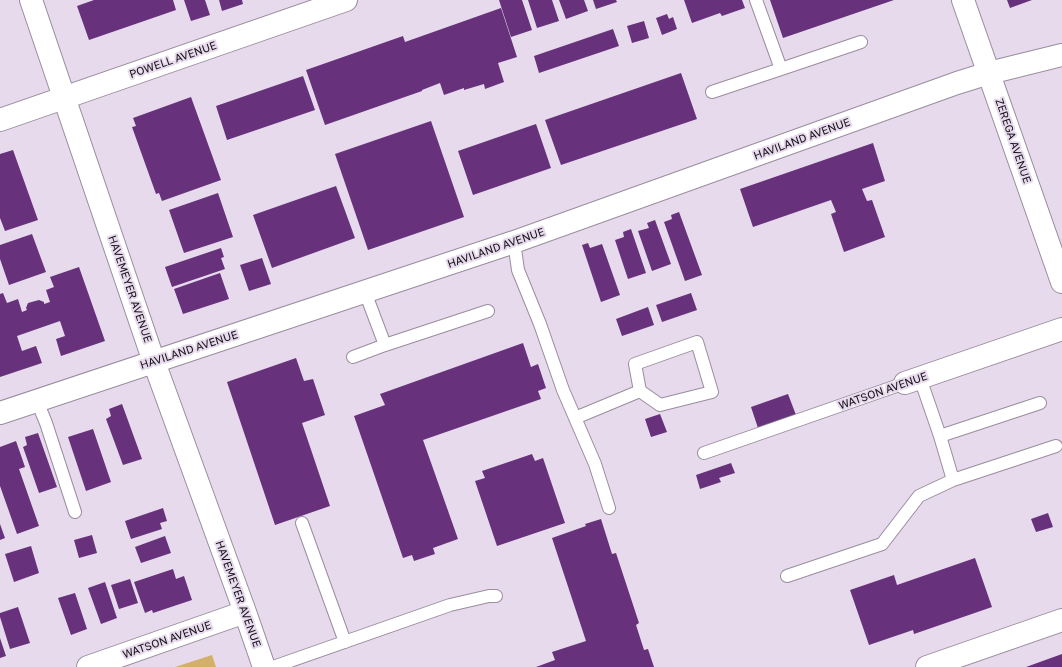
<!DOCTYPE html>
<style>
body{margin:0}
canvas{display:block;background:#e7daec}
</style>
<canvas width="1062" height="667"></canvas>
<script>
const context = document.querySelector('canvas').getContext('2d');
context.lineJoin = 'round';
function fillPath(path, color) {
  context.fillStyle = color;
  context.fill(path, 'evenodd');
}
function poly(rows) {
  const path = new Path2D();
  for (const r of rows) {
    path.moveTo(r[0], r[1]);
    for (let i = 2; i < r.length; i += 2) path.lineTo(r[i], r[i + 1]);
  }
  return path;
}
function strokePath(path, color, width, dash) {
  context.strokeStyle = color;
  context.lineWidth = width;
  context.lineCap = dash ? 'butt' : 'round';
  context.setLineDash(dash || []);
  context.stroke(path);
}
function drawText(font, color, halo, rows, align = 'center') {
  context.font = font + ' "Golos Text",sans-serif';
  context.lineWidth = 4;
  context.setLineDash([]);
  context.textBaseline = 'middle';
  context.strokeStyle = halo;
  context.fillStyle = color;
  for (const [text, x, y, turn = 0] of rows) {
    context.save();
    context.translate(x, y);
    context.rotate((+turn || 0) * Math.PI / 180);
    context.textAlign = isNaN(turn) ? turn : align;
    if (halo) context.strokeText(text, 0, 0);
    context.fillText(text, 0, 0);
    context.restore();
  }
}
fillPath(poly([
 [212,655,216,667,175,667]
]), '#d2b06a');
fillPath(poly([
 [94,0,173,0,176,10,89,40,77,6],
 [184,0,205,0,210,15,191,21],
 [219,0,242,0,243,4,222,11],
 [499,0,522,0,532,30,511,37],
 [528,0,552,0,559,21,537,28],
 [559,0,584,0,588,11,566,19],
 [593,0,616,0,617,2,596,9],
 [684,0,742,0,745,8,722,16,720,13,692,23],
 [770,0,894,0,783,38],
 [1007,0,1032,0,1010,8],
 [501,8,517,57,498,63,504,82,485,89,484,84,464,90,464,88,444,95,440,83,422,90,422,91,325,125,306,70,403,36,405,42],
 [667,14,669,19,673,17,677,29,662,35,656,18],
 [644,21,649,38,632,43,627,26],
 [613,29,619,46,539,73,534,56],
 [681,73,697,119,561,165,545,120],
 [303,76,315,110,227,140,216,106],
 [191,97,221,180,162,201,159,193,156,194,132,127,136,126,133,118],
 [431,121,464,217,368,250,335,154],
 [536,124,551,168,473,195,458,151],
 [873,143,885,181,862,189,867,201,872,200,885,237,844,252,831,214,836,212,831,200,753,227,740,189],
 [13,150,38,220,5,231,0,218,0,154],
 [336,186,355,238,272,268,253,215],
 [218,193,233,237,184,253,169,210],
 [679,212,702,275,685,281,664,222,672,219,671,215],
 [655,220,671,264,652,271,638,231,649,228,647,223],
 [631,229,646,273,628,279,615,240,624,237,623,232],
 [32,234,46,272,9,285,0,259,0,245],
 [588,243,590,248,602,244,620,295,601,302,582,245],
 [221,248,224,257,221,258,225,269,172,287,165,267],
 [262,258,271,284,249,291,240,265],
 [79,267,105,341,61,356,56,339,65,336,60,321,17,336,22,351,36,346,42,363,0,377,0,294,3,293,7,303,18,299,22,312,27,310,26,308,28,303,39,300,44,302,44,304,50,302,46,290,54,287,50,277],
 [220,273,229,299,183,314,174,289],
 [691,293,697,310,662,322,656,305],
 [648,307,654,325,622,336,616,319],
 [523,343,531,367,538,364,546,388,538,391,541,399,423,440,458,539,433,548,435,554,414,561,412,555,403,558,354,416,385,405,380,394],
 [296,358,304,381,313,379,325,415,302,423,330,506,275,525,227,382],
 [788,394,796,415,758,428,751,407],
 [122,404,142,459,123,465,106,419,111,416,109,409],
 [660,414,667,432,651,437,645,419],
 [93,429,111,482,86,491,68,437],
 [38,433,57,487,39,493,23,447,27,445,25,437],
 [16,441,25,467,19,469,39,526,17,534,0,486,0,447],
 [532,454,535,461,543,458,565,523,497,546,475,481,485,478,482,471],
 [731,463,735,473,719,478,721,482,700,489,696,475],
 [163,508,167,521,160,523,162,529,131,539,125,521],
 [1048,513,1053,527,1036,532,1031,519],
 [601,519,612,554,616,553,639,623,636,625,644,650,648,649,654,667,536,667,555,660,552,652,586,641,552,538,586,526,585,524],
 [0,524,5,538,0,540],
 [92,535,97,553,79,558,74,540],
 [165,536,171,553,141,563,135,547],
 [31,546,39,573,14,582,5,554],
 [975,558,992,607,914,634,913,630,869,645,850,590,894,575,897,585],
 [173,569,176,579,184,576,192,600,153,613,152,610,145,613,134,582],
 [130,579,138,603,119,609,111,585],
 [105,582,117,618,101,624,88,588],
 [75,593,87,629,71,635,58,598],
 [18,607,30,643,10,649,0,617,0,613],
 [0,638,6,656,0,658],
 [1062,654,1062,667,1026,667]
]), '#67317c');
const service = poly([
 [756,0,781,69,861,42],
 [712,92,781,69],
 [514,242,518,270,540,324,563,390,595,464,609,508],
 [365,292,385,345,488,311],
 [353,357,385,345],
 [37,401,46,423,75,512],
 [575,418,640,391,635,364,697,342,712,392,660,405,640,391],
 [940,436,1040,403],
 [704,453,905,383],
 [953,480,1056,446],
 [302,523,345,642],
 [787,576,882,544,919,496,953,480,940,436,920,378],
 [273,667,450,605,489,596,496,596]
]);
const minor = poly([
 [31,0,154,362,245,612,264,667],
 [0,120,346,0],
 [905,383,1062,329],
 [0,413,514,242,957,83,989,73],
 [88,667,245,612],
 [927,667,1062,620]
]);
const secondary = poly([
 [963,0,1062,282],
 [989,73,1062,55]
]);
strokePath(service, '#998d9e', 14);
strokePath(minor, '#998d9e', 24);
strokePath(secondary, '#998d9e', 24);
strokePath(service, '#fff', 12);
strokePath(minor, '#fff', 22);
strokePath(secondary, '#fff', 22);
drawText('11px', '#151017', '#e7daec', [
 ["POWELL AVENUE",173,60,-19],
 ["HAVILAND AVENUE",802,139,-20],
 ["ZEREGA AVENUE",1013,141,71],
 ["HAVILAND AVENUE",496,248,-19],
 ["HAVEMEYER AVENUE",130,289,71],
 ["HAVILAND AVENUE",189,350,-18],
 ["WATSON AVENUE",883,391,-19],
 ["HAVEMEYER AVENUE",238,594,70],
 ["WATSON AVENUE",167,640,-19]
]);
</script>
